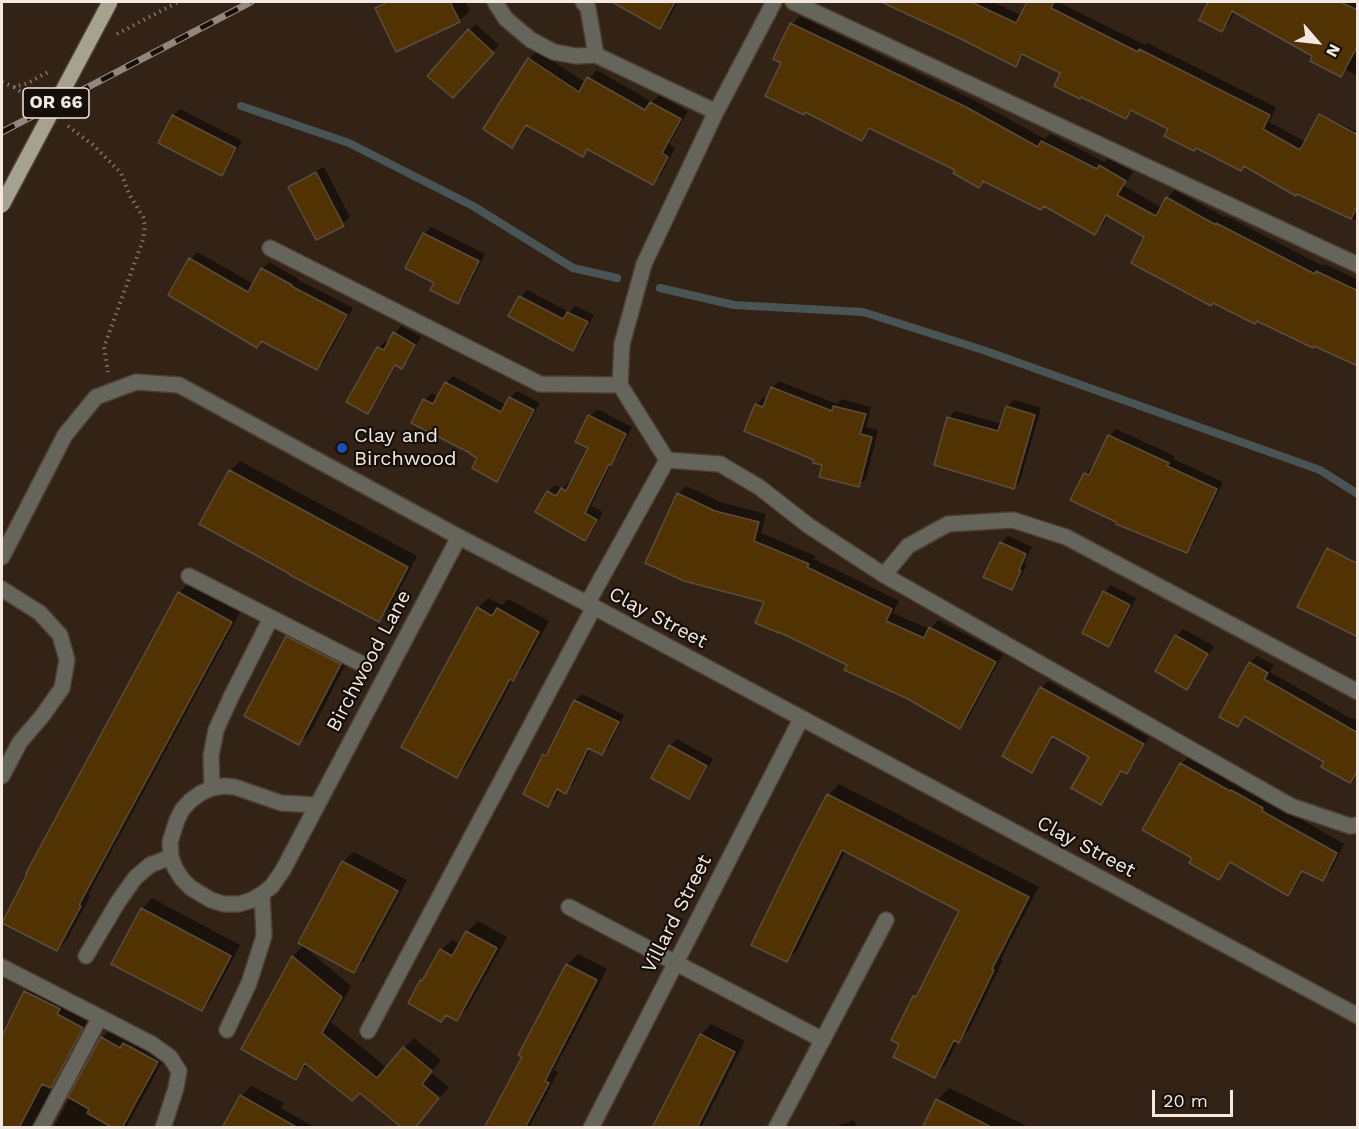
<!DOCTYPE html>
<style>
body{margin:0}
#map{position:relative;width:1359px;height:1129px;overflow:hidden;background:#332317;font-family:"Work Sans",sans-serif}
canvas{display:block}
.frame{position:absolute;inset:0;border:3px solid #f4e9e1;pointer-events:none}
.north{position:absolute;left:1287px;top:12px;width:60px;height:60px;-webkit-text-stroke:4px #160f09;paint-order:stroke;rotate:118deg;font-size:16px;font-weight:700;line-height:24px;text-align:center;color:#f4e9e1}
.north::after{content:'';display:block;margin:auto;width:21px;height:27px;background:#f4e9e1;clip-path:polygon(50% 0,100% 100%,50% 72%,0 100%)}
.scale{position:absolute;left:1152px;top:1090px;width:81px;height:27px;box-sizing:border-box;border:3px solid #f4e9e1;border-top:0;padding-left:8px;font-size:18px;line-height:21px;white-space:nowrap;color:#f4e9e1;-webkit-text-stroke:4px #160f09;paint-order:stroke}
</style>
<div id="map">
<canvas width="1359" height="1129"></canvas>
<div class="frame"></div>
<div class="north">N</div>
<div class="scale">20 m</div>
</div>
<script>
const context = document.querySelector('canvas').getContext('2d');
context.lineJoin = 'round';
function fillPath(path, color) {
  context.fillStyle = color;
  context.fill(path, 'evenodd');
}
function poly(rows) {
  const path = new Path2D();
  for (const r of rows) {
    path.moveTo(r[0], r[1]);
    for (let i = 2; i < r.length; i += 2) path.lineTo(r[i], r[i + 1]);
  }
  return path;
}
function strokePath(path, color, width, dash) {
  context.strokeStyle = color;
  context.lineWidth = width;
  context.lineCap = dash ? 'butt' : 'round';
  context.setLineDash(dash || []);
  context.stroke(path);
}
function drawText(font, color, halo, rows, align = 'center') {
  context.font = font + ' "Work Sans",sans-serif';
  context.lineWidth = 4.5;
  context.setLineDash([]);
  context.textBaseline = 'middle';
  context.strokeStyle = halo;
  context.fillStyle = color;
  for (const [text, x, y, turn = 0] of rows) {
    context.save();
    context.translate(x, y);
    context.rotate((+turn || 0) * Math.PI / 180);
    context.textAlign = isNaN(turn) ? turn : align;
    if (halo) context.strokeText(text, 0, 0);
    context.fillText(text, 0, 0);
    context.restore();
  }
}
fillPath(poly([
 [383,2,465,2,470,11,459,21,377,8],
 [624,2,678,2,669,18,660,27,647,20,645,21,621,7],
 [881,2,992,2,1021,15,1022,15,1029,2,1058,2,1145,45,1147,43,1276,107,1269,122,1306,142,1317,123,1324,116,1358,132,1358,221,1245,165,1241,169,1170,128,1133,110,1126,117,1062,73,1025,54,1022,58,1015,65,906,12,904,14],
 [1210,2,1358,2,1358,76,1346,70,1341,75,1314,55,1235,11,1229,23,1222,30,1201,19],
 [800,16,974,100,1045,139,1050,134,1105,162,1108,158,1133,172,1124,186,1162,208,1167,198,1175,190,1224,217,1226,216,1323,266,1325,264,1358,280,1358,364,1109,215,1103,225,1095,233,1045,204,985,180,979,186,957,169,872,128,862,139,783,62,775,59,792,24],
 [476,24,499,45,460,89,469,31],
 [537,51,586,83,597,70,652,102,659,95,688,111,669,144,675,148,661,175,652,183,589,148,582,155,528,125,520,138,512,146,529,59],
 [180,109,242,141,228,167,222,174,173,116],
 [324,167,350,217,343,224,290,187,297,180],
 [431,227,485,254,464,296,457,302,436,282,424,234],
 [197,252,254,284,262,269,269,262,297,278,297,279,353,308,324,362,317,369,262,340,257,346,191,259],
 [527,290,569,312,575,306,594,315,580,342,573,349,520,297],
 [401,326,421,337,408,360,401,367,397,365,374,405,367,412,379,348,385,341,389,343,395,333],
 [453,376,506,405,510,398,517,391,540,403,503,473,497,480,479,457,425,400,432,393,439,397,446,383],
 [779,381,837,404,841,399,871,407,866,427,878,430,866,479,859,485,816,459,756,405,763,398,768,400,772,388],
 [1014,400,1041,408,1020,481,1013,487,948,418,955,411,1002,424,1007,407],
 [597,409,632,427,617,457,613,460,591,506,603,512,592,532,585,539,537,512,548,492,555,485,562,489,569,482,572,483,590,447,590,416],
 [1116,429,1175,456,1173,459,1223,482,1193,545,1186,551,1085,474,1092,467,1094,468,1110,436],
 [240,461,417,556,389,610,378,620,230,471],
 [686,486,723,503,766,514,761,533,816,556,814,559,899,601,893,613,930,629,938,620,1003,654,968,719,960,727,849,664,766,601,678,494],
 [1008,536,1032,547,1024,563,1027,564,1018,582,1012,588,1001,543],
 [189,583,241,611,88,895,90,896,67,940,57,950,179,593],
 [1111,585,1136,598,1116,638,1109,645,1104,592],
 [488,598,502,605,508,599,549,621,523,668,515,676,467,765,456,776,478,608],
 [297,627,351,654,310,733,299,743,287,637],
 [1183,629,1214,646,1194,681,1187,688,1157,670,1177,636],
 [1257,656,1274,665,1270,672,1352,719,1353,718,1358,720,1358,773,1350,781,1326,762,1246,716,1237,726,1250,663],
 [1048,681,1149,737,1133,766,1126,772,1123,770,1108,796,1101,803,1091,756,1054,735,1038,764,1032,771,1041,688],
 [582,694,624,715,609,747,602,753,591,748,573,785,566,792,560,789,555,799,548,805,544,755,552,748,575,701],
 [677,739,713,759,695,790,688,797,670,746],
 [1190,755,1344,844,1331,871,1322,879,1305,870,1296,885,1288,894,1232,862,1227,870,1219,878,1194,858,1144,829,1181,764],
 [839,784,1039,887,1001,959,1003,960,969,1030,958,1041,945,1066,935,1076,901,1044,893,1040,915,996,922,990,961,910,846,850,797,950,787,960,798,852,829,795],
 [354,852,407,880,364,961,353,972,343,862],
 [152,898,240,945,212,999,202,1010,142,909],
 [478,921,507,937,467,1009,457,1019,447,1014,441,1020,422,981,427,975,441,950,452,940,460,944,467,932],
 [303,946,351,986,331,1022,387,1068,414,1038,441,1060,431,1073,449,1087,420,1122,309,1063,296,1078,243,1048,293,956],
 [578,954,607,969,554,1070,558,1072,529,1128,485,1128,524,1056,567,965],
 [36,981,93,1017,48,1127,54,1127,102,1038,112,1027,168,1051,126,1128,2,1128,2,1039,25,992],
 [711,1024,745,1041,701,1128,658,1128,701,1035],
 [252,1086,284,1103,281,1108,316,1128,224,1128,241,1096],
 [949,1088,1031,1128,923,1128,937,1100],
 [854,1120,857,1128,830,1128]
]), '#0007');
strokePath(poly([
 [241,106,349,143,473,206,573,268,617,278],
 [660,288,734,305,863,312,983,350,1320,470,1358,494]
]), '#495555', 8);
const building = poly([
 [388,2,450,2,460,22,396,52,375,8,388,2],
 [612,2,675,2,660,29,612,2],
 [881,2,971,2,1016,23,1027,2,1054,2,1051,8,1138,52,1139,49,1270,115,1263,129,1300,150,1319,114,1358,135,1358,205,1351,219,1297,194,1296,196,1244,166,1241,171,1196,148,1194,151,1164,136,1168,129,1131,110,1126,119,1081,97,1080,99,1054,86,1060,73,1022,54,1016,67,959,38,881,2],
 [1208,2,1340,2,1358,10,1358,45,1341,77,1310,61,1312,56,1232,11,1222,32,1199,20,1208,2],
 [790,23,966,107,1038,147,1041,141,1097,169,1099,165,1126,181,1117,195,1156,216,1166,197,1216,225,1216,223,1315,274,1316,271,1358,291,1358,366,1314,346,1313,348,1257,321,1255,324,1213,303,1211,306,1131,263,1144,237,1106,215,1095,235,1044,206,1041,210,983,181,979,188,953,173,955,170,869,128,862,141,805,112,804,115,765,96,781,63,773,59,790,23],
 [468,29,494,53,453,98,427,76,468,29],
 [528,58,579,92,587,77,645,110,650,102,681,119,662,153,668,157,653,185,587,149,583,157,526,125,512,148,483,129,528,58],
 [172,115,236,148,222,176,158,143,172,115],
 [316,172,344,226,316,240,288,187,316,172],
 [423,233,479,261,458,304,430,290,434,283,405,268,423,233],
 [189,258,248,292,261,268,292,285,291,286,347,315,317,370,261,341,257,348,168,295,189,258],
 [519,296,563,319,567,312,588,322,573,351,508,316,519,296],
 [393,332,415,345,402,369,395,365,368,414,346,402,377,347,384,350,393,332],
 [445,382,501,412,509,397,534,410,497,482,472,468,477,458,470,454,470,453,411,423,423,399,433,404,445,382],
 [771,387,832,411,833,406,866,414,860,434,872,437,859,487,819,477,822,465,813,463,814,460,744,431,755,404,763,407,771,387],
 [1006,406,1035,415,1014,489,934,465,947,417,998,431,1006,406],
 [588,415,626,434,611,465,609,464,585,513,597,520,585,541,535,512,547,491,556,496,561,488,566,491,588,448,575,442,588,415],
 [1108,435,1169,463,1167,466,1217,489,1187,553,1116,524,1116,522,1070,500,1084,473,1089,475,1108,435],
 [229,470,408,567,379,622,290,575,290,574,199,524,229,470],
 [677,493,715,511,759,522,754,541,809,564,807,567,892,609,886,621,924,638,929,627,996,662,960,729,906,698,844,670,847,665,779,632,779,633,755,623,764,602,684,581,645,563,677,493],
 [1000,542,1026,554,1019,570,1021,571,1012,590,983,577,1000,542],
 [1327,548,1358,564,1358,637,1297,607,1327,548],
 [1103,591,1130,605,1109,647,1082,633,1103,591],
 [178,592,232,622,79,905,81,906,57,951,2,923,27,874,26,873,178,592],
 [477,607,492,616,497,608,539,632,513,681,510,679,457,778,401,747,477,607],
 [1175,635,1208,654,1187,690,1155,671,1175,635],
 [286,636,341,664,299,745,244,716,286,636],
 [1249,662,1268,673,1264,679,1358,733,1358,770,1350,783,1321,767,1324,762,1244,716,1238,727,1219,717,1249,662],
 [1040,687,1144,744,1127,774,1121,771,1101,805,1071,788,1089,757,1052,736,1032,773,1002,756,1040,687],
 [574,700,619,722,602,755,588,748,566,794,557,789,548,807,523,794,543,754,546,756,574,700],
 [669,745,707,766,689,799,651,778,669,745],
 [1180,763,1230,791,1231,790,1263,808,1262,811,1337,853,1323,881,1302,871,1288,896,1230,862,1219,880,1189,863,1192,858,1142,830,1180,763],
 [827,794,1029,897,992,969,994,970,959,1043,954,1040,935,1078,893,1057,899,1044,891,1040,913,996,916,997,959,911,842,850,787,962,751,945,797,851,827,794],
 [342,861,398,891,354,973,298,943,342,861],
 [141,908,231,956,202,1011,111,964,141,908],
 [466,931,497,948,457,1021,446,1015,441,1022,408,1003,420,980,422,981,440,949,452,956,466,931],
 [292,956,342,997,322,1033,377,1078,403,1047,432,1071,422,1084,439,1098,415,1128,402,1128,360,1093,352,1101,305,1063,296,1080,241,1049,292,956],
 [566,964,597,980,545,1081,549,1083,525,1128,484,1128,522,1057,518,1055,566,964],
 [24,991,60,1009,57,1014,83,1028,51,1088,42,1084,19,1128,2,1128,2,1036,24,991],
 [700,1034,735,1052,697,1128,652,1128,700,1034],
 [101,1037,120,1048,123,1043,158,1062,122,1128,113,1128,87,1113,89,1109,68,1097,101,1037],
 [240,1095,298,1128,222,1128,240,1095],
 [936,1099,993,1128,922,1128,936,1099]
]);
fillPath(building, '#513303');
strokePath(building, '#5b4d3c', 1.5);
const lane = poly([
 [495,2,506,19,531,40,554,52,576,56,596,55,716,112],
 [583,2,588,8,596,55],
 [793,2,1358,265],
 [270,248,540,384,620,385],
 [667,460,720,464,759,487,809,526,884,575],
 [189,576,362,664],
 [2,589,40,613,60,635,67,660,62,688,43,715,20,742,2,776],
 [587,604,667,460,620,385,622,344,644,264,716,112,774,2],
 [1358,692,1066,537,1013,520,948,524,908,546,884,575,1291,806,1350,826,1358,825],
 [212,788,211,756,216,730,231,697,271,618],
 [317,805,281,803,235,787,224,786,212,788,201,793,190,801,182,810,177,820,170,842,171,857,175,868,182,879,191,888,211,900,224,904,239,904,252,900,262,894,272,886,283,870,459,537],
 [569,907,823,1040],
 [86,956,118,902,135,878,150,865,171,857],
 [2,967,152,1044,170,1057,179,1071,176,1088,163,1128],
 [227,1030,249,983,264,936,262,894],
 [368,1031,594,607],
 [41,1128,100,1017],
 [776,1128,886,920]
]);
const street = poly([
 [2,557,65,435,96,397,136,382,179,385,459,537,594,607,1358,1016],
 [591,1128,801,719]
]);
strokePath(lane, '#4e3f33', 18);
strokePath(street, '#4e3f33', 18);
strokePath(poly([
 [117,34,178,2],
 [2,82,14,87,28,83,48,72],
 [14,87,35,102],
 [68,126,93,145,121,173,129,194,143,217,145,226,143,240,104,347,108,372]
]), '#82746a', 4, [1.5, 4.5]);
strokePath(lane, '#66655c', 15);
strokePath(street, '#66655c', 15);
const rail = poly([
 [2,132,251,2]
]);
strokePath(rail, '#94867c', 7);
strokePath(rail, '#160f09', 4.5, [14]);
const primaryBridge = poly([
 [2,205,110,2]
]);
strokePath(primaryBridge, '#4e3f33', 18, []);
strokePath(primaryBridge, '#a5a38f', 15);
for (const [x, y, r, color] of [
 [342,448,6,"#1a4fb4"]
]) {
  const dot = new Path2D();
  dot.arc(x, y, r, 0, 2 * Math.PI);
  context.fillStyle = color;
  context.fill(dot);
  strokePath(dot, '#160f09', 2);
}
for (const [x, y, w] of [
 [56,103,66]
]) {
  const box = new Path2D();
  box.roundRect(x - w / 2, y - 15, w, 30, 4.5);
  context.fillStyle = '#160f09';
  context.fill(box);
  strokePath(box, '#f4e9e1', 1.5);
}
drawText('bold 18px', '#f4e9e1', null, [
 ["OR 66",56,103]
]);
drawText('20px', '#f4e9e1', '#160f09', [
 ["Clay and",354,436],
 ["Birchwood",354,459]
], 'left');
drawText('20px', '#f4e9e1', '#160f09', [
 ["Clay Street",658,618,28],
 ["Birchwood Lane",369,661,-62],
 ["Clay Street",1086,847,28],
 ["Villard Street",677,914,-63]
]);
</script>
